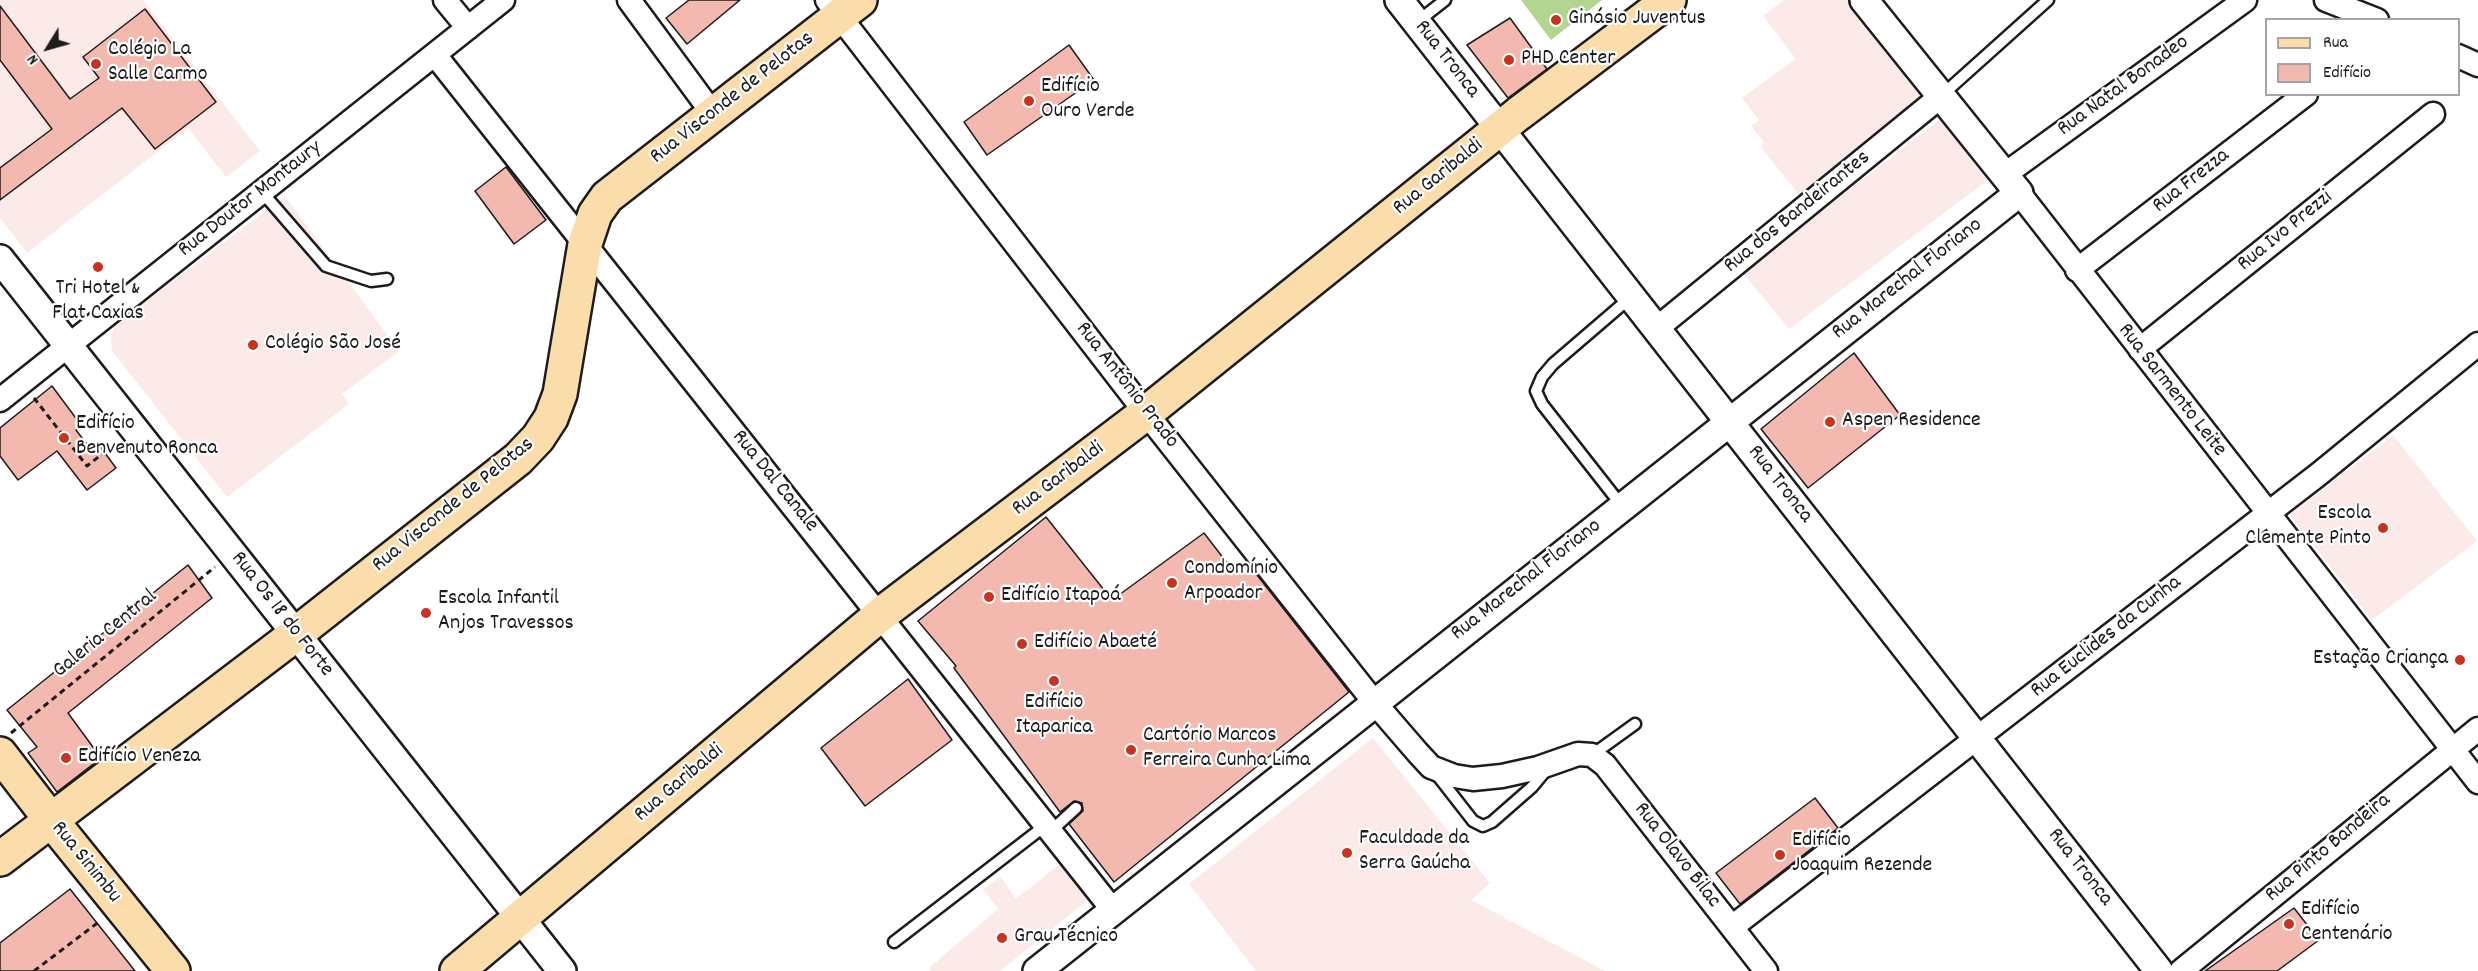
<!DOCTYPE html>
<meta charset="utf-8">
<style>
body{margin:0}
#map{position:relative;width:2478px;height:971px;overflow:hidden;background:#fff;font-family:Dekko,sans-serif}
canvas{display:block}
.legend{position:absolute;left:2265px;top:18px;width:195px;height:78px;box-sizing:border-box;background:#fff;border:2px solid #a4a4a4;margin:0;padding:8px 10px;list-style:none;font-size:18px;color:#1c1c1c}
.legend li{display:flex;align-items:center;gap:12px;height:30px}
.legend b{width:30px;border:2px solid #a4a4a4}
.north{position:absolute;left:18px;top:18px;width:60px;height:60px;-webkit-text-stroke:4px #fff;paint-order:stroke;rotate:233deg;font-size:16px;font-weight:700;line-height:24px;text-align:center;color:#1c1c1c}
.north::after{content:'';display:block;margin:auto;width:21px;height:27px;background:#1c1c1c;clip-path:polygon(50% 0,100% 100%,50% 72%,0 100%)}
</style>
<div id="map">
<canvas width="2478" height="971"></canvas>
<ul class="legend">
<li><b style="height:8px;background:#fbddab"></b>Rua</li>
<li><b style="height:16px;background:#f3b8ae"></b>Edifício</li>
</ul>
<div class="north">N</div>
</div>
<script>
const context = document.querySelector('canvas').getContext('2d');
context.lineJoin = 'round';
function fillPath(path, color) {
  context.fillStyle = color;
  context.fill(path, 'evenodd');
}
function poly(rows) {
  const path = new Path2D();
  for (const r of rows) {
    path.moveTo(r[0], r[1]);
    for (let i = 2; i < r.length; i += 2) path.lineTo(r[i], r[i + 1]);
  }
  return path;
}
function strokePath(path, color, width, dash) {
  context.strokeStyle = color;
  context.lineWidth = width;
  context.lineCap = dash ? 'butt' : 'round';
  context.setLineDash(dash || []);
  context.stroke(path);
}
function drawText(font, color, halo, rows, align = 'center') {
  context.font = font + ' Dekko,sans-serif';
  context.lineWidth = 4.5;
  context.setLineDash([]);
  context.textBaseline = 'middle';
  context.strokeStyle = halo;
  context.fillStyle = color;
  for (const [text, x, y, turn = 0] of rows) {
    context.save();
    context.translate(x, y);
    context.rotate((+turn || 0) * Math.PI / 180);
    context.textAlign = isNaN(turn) ? turn : align;
    if (halo) context.strokeText(text, 0, 0);
    context.fillText(text, 0, 0);
    context.restore();
  }
}
fillPath(poly([
 [0,0,143,0,260,151,226,177,188,128,27,253,0,218],
 [1784,0,1847,0,1927,102,1804,201,1761,147,1764,142,1751,126,1759,120,1742,98,1796,59,1763,16],
 [1944,116,1992,177,1789,329,1743,273],
 [285,196,399,351,342,394,349,404,227,497,112,351,111,339,114,326],
 [2393,435,2477,541,2372,620,2290,515],
 [1373,738,1490,883,1471,900,1605,971,1256,971,1189,884],
 [1060,864,1088,900,1000,971,931,971,929,968,998,909,983,889,1001,877,1016,899]
]), '#fbeae7');
fillPath(poly([
 [1521,0,1602,0,1551,40]
]), '#b2d58f');
const building = poly([
 [689,0,740,0,687,44,666,18,689,0],
 [0,6,70,99,99,78,83,57,145,9,216,102,155,149,122,108,0,200,0,168,52,129,0,60,0,6],
 [1510,18,1547,69,1508,98,1467,45,1510,18],
 [1069,45,1094,80,987,155,964,122,1069,45],
 [506,167,546,220,514,244,475,191,506,167],
 [1854,353,1900,415,1808,488,1761,429,1854,353],
 [52,386,81,425,76,430,92,451,99,445,116,468,87,490,57,451,18,480,0,456,0,428,52,386],
 [1046,517,1112,600,1204,533,1234,572,1246,561,1349,692,1114,882,1069,824,1083,811,1082,803,1074,801,1060,812,954,668,956,666,918,621,1046,517],
 [188,565,212,598,68,713,101,758,57,792,28,753,37,747,7,710,188,565],
 [908,679,952,740,865,806,821,748,908,679],
 [1815,798,1838,828,1740,904,1716,873,1815,798],
 [70,889,135,971,0,971,0,943,70,889],
 [2294,908,2319,940,2277,971,2205,971,2294,908]
]);
fillPath(building, '#f3b8ae');
strokePath(building, '#1c1c1c', 1.5);
const service = poly([
 [1417,22,1445,0],
 [1941,96,2048,0],
 [262,192,326,266,371,281,387,279],
 [1622,506,1542,404,1536,391,1542,377,1553,364,1631,297],
 [1592,755,1635,724],
 [1434,771,1473,821,1483,826,1492,822,1532,787,1547,769],
 [1051,831,1076,808],
 [894,942,1046,825]
]);
const minor = poly([
 [445,0,468,28],
 [629,0,713,114],
 [827,0,1146,413,1374,702,1418,753,1431,767,1454,776,1473,779,1502,776,1538,768,1578,754,1592,755,1605,765,1766,971],
 [2326,0,2377,20],
 [435,55,1112,909],
 [2458,56,2478,65],
 [2004,175,2245,0],
 [2019,193,2478,782],
 [2077,270,2306,94],
 [1656,329,1940,97],
 [2140,349,2433,114],
 [0,400,503,0],
 [1732,927,2319,474,2478,344],
 [2181,971,2478,729]
]);
const tertiary = poly([
 [1399,0,2159,971],
 [0,259,562,971],
 [1037,971,2019,193,1864,0]
]);
const primary = poly([
 [0,754,51,820,173,971],
 [0,859,296,634,518,459,538,438,551,418,560,394,585,244,595,214,607,197,860,0],
 [457,971,880,615,1146,413,1518,114,1669,0]
]);
strokePath(service, '#1c1c1c', 15);
strokePath(minor, '#1c1c1c', 27);
strokePath(tertiary, '#1c1c1c', 32);
strokePath(primary, '#1c1c1c', 38);
strokePath(poly([
 [34,398,87,466,116,443],
 [11,733,215,567],
 [34,971,100,921]
]), '#1c1c1c', 3, [6, 4.5]);
strokePath(service, '#fff', 10);
strokePath(minor, '#fff', 22);
strokePath(tertiary, '#fff', 27);
strokePath(primary, '#fbddab', 33);
for (const [x, y, r, color] of [
 [1556,20,6,"#c8321e"],
 [1509,60,6,"#c8321e"],
 [96,64,6,"#c8321e"],
 [1029,101,6,"#c8321e"],
 [98,267,6,"#c8321e"],
 [253,345,6,"#c8321e"],
 [1830,422,6,"#c8321e"],
 [64,438,6,"#c8321e"],
 [2383,528,6,"#c8321e"],
 [1172,583,6,"#c8321e"],
 [989,597,6,"#c8321e"],
 [426,613,6,"#c8321e"],
 [1022,644,6,"#c8321e"],
 [2460,660,6,"#c8321e"],
 [1054,681,6,"#c8321e"],
 [1131,750,6,"#c8321e"],
 [66,758,6,"#c8321e"],
 [1347,853,6,"#c8321e"],
 [1780,855,6,"#c8321e"],
 [2289,924,6,"#c8321e"],
 [1002,938,6,"#c8321e"]
]) {
  const dot = new Path2D();
  dot.arc(x, y, r, 0, 2 * Math.PI);
  context.fillStyle = color;
  context.fill(dot);
  strokePath(dot, '#fff', 2);
}
drawText('22px', '#1c1c1c', '#fff', [
 ["Ginásio Juventus",1568,20],
 ["Colégio La",108,51],
 ["Salle Carmo",108,76],
 ["PHD Center",1521,60],
 ["Edifício",1041,88],
 ["Ouro Verde",1041,113],
 ["Tri Hotel &",98,290,"center"],
 ["Flat Caxias",98,315,"center"],
 ["Colégio São José",265,345],
 ["Aspen Residence",1842,422],
 ["Edifício",76,425],
 ["Benvenuto Ronca",76,450],
 ["Escola",2371,515,"right"],
 ["Clemente Pinto",2371,540,"right"],
 ["Condomínio",1184,570],
 ["Arpoador",1184,595],
 ["Edifício Itapoá",1001,597],
 ["Escola Infantil",438,600],
 ["Anjos Travessos",438,625],
 ["Edifício Abaeté",1034,644],
 ["Estação Criança",2448,660,"right"],
 ["Edifício",1054,704,"center"],
 ["Itaparica",1054,729,"center"],
 ["Cartório Marcos",1143,737],
 ["Ferreira Cunha Lima",1143,762],
 ["Edifício Veneza",78,758],
 ["Faculdade da",1359,840],
 ["Serra Gaúcha",1359,865],
 ["Edifício",1792,842],
 ["Joaquim Rezende",1792,867],
 ["Edifício",2301,911],
 ["Centenário",2301,936],
 ["Grau Técnico",1014,938]
], 'left');
drawText('22px', '#1c1c1c', '#fff', [
 ["Rua Tronca",1446,60,52],
 ["Rua Natal Bonadeo",2124,87,-36],
 ["Rua Visconde de Pelotas",733,99,-38],
 ["Rua Garibaldi",1439,178,-39],
 ["Rua Frezza",2192,182,-38],
 ["Rua Doutor Montaury",251,200,-38],
 ["Rua dos Bandeirantes",1798,213,-39],
 ["Rua Ivo Prezzi",2286,232,-39],
 ["Rua Marechal Floriano",1908,280,-38],
 ["Rua Antônio Prado",1126,386,52],
 ["Rua Sarmento Leite",2171,391,52],
 ["Rua Garibaldi",1059,480,-37],
 ["Rua Dal Canale",774,482,51],
 ["Rua Tronca",1779,485,52],
 ["Rua Visconde de Pelotas",454,506,-39],
 ["Rua Marechal Floriano",1527,581,-38],
 ["Rua Os 18 do Forte",281,615,52],
 ["Galeria Central",106,635,-39],
 ["Rua Euclides da Cunha",2107,638,-38],
 ["Rua Garibaldi",680,784,-40],
 ["Rua Pinto Bandeira",2329,849,-40],
 ["Rua Olavo Bilac",1676,856,52],
 ["Rua Sinimbu",85,863,51],
 ["Rua Tronca",2079,868,52]
]);
</script>
